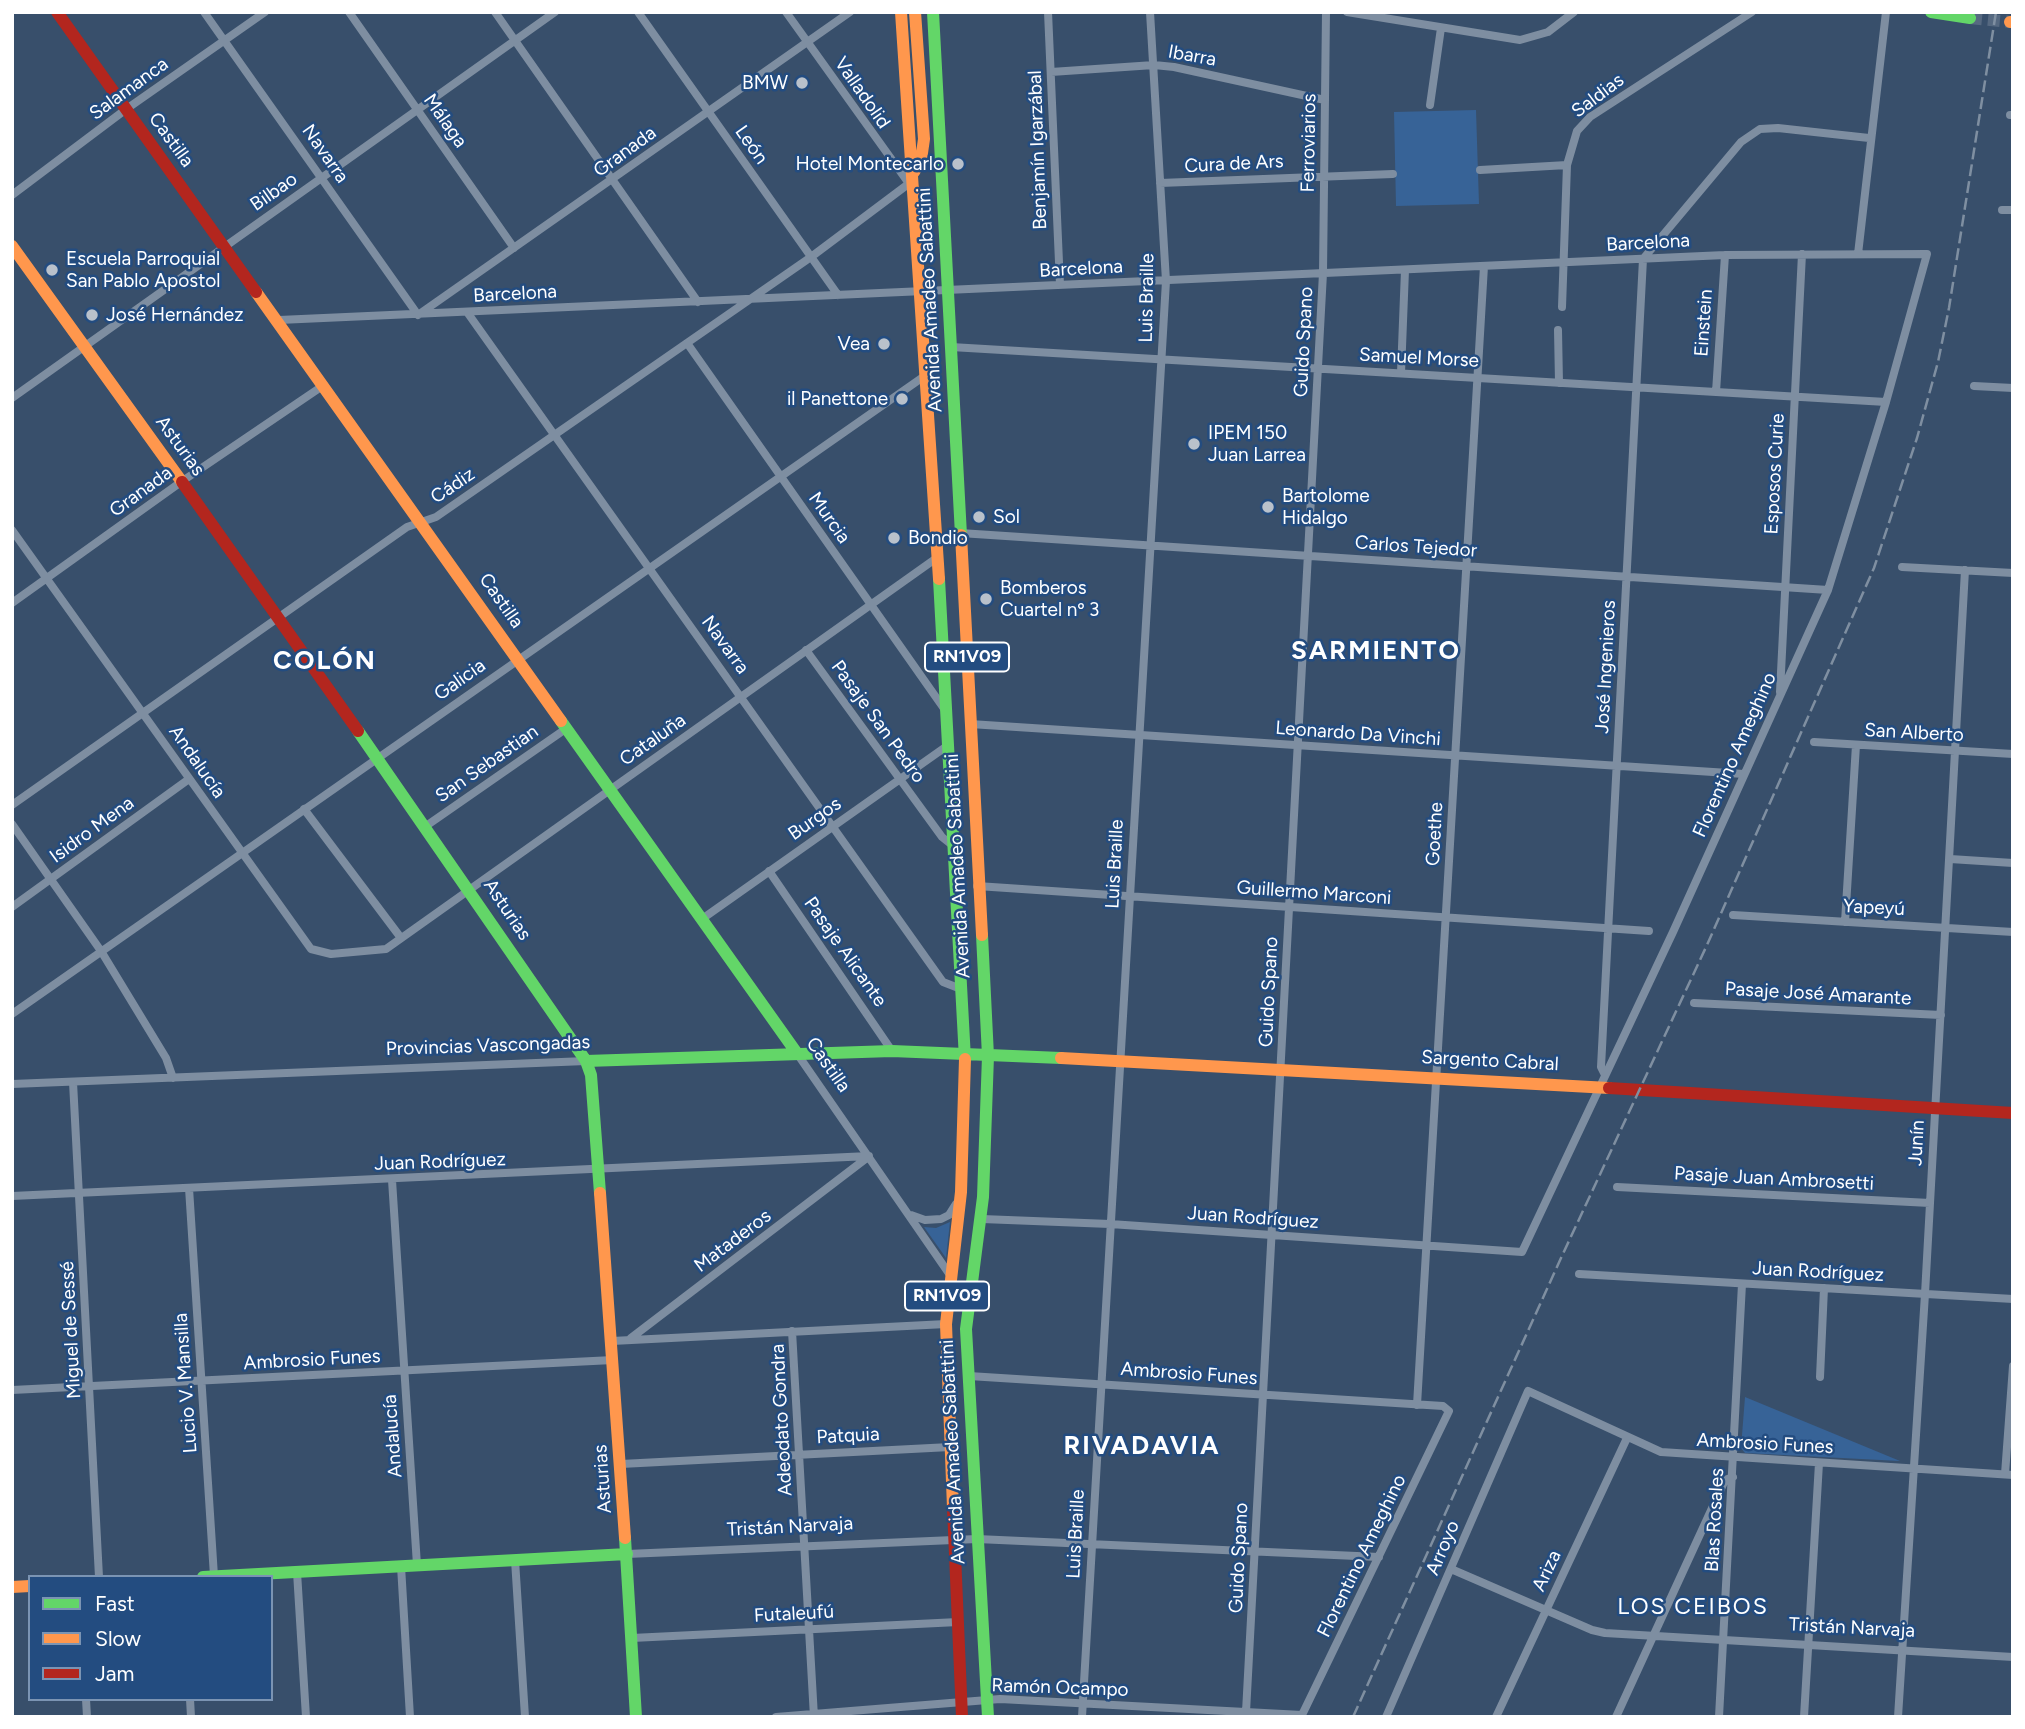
<!DOCTYPE html>
<meta charset="utf-8">
<style>
body{margin:0}
#map{position:relative;width:2025px;height:1729px;overflow:hidden;background:#384f6b;font-family:Figtree,sans-serif}
canvas{display:block}
.frame{position:absolute;inset:0;border:14px solid #fff;pointer-events:none}
.legend{position:absolute;left:28px;top:1575px;width:245px;height:126px;box-sizing:border-box;background:#234c80;border:2px solid #7b94b3;margin:0;padding:9px 12px;list-style:none;font-size:21px;color:#fff}
.legend li{display:flex;align-items:center;gap:14px;height:35px}
.legend b{width:35px;border:2px solid #7b94b3}
</style>
<div id="map">
<canvas width="2025" height="1729"></canvas>
<div class="frame"></div>
<ul class="legend">
<li><b style="height:9px;background:#63d668"></b>Fast</li>
<li><b style="height:9px;background:#ff974d"></b>Slow</li>
<li><b style="height:9px;background:#b3261e"></b>Jam</li>
</ul>
</div>
<script>
const context = document.querySelector('canvas').getContext('2d');
context.lineJoin = 'round';
function fillPath(path, color) {
  context.fillStyle = color;
  context.fill(path, 'evenodd');
}
function poly(rows) {
  const path = new Path2D();
  for (const r of rows) {
    path.moveTo(r[0], r[1]);
    for (let i = 2; i < r.length; i += 2) path.lineTo(r[i], r[i + 1]);
  }
  return path;
}
function strokePath(path, color, width, dash) {
  context.strokeStyle = color;
  context.lineWidth = width;
  context.lineCap = dash ? 'butt' : 'round';
  context.setLineDash(dash || []);
  context.stroke(path);
}
function drawText(font, color, halo, rows, align = 'center') {
  context.font = font + ' Figtree,sans-serif';
  context.lineWidth = 5;
  context.setLineDash([]);
  context.textBaseline = 'middle';
  context.strokeStyle = halo;
  context.fillStyle = color;
  for (const [text, x, y, turn = 0] of rows) {
    context.save();
    context.translate(x, y);
    context.rotate((+turn || 0) * Math.PI / 180);
    context.textAlign = isNaN(turn) ? turn : align;
    if (halo) context.strokeText(text, 0, 0);
    context.fillText(text, 0, 0);
    context.restore();
  }
}
fillPath(poly([
 [1476,110,1479,204,1396,206,1394,112],
 [950,1222,946,1258,924,1227,936,1228],
 [1745,1397,1900,1461,1745,1453,1741,1448]
]), '#376397');
strokePath(poly([
 [1970,18,2010,22]
]), '#566981', 12, [12, 6]);
strokePath(poly([
 [204,12,418,315,850,12],
 [349,12,514,248],
 [495,12,698,302],
 [638,12,838,295],
 [786,12,910,185],
 [1048,12,1060,285],
 [1347,12,1520,40,1548,32,1574,12],
 [1051,72,1154,65,1174,67,1325,100],
 [1430,105,1441,28],
 [2010,115,2013,115],
 [1480,170,1567,165],
 [1160,183,1393,174],
 [12,195,125,110,265,12],
 [2002,210,2013,210],
 [1858,254,1886,12],
 [1562,307,1567,165,1577,131,1590,117,1752,12],
 [467,312,943,982,961,989],
 [279,320,1725,255,1927,254,1886,402,1828,590,1673,932,1522,1252,1110,1224,982,1219],
 [1558,330,1559,383],
 [687,343,945,710],
 [951,347,1886,402],
 [1401,373,1405,270],
 [1974,386,2013,388],
 [1716,392,1725,255],
 [12,398,555,12],
 [12,530,311,949,331,954,386,949,938,557],
 [960,533,1828,590],
 [1902,567,2013,573],
 [12,603,181,482,324,385],
 [806,650,942,837,952,845],
 [1780,692,1802,254],
 [970,724,1744,774],
 [1814,742,2013,754],
 [12,805,407,527,436,517,811,257,907,185],
 [304,809,401,938],
 [12,824,101,951,166,1058,173,1078],
 [426,826,567,728],
 [1950,859,2013,863],
 [769,871,892,1051],
 [977,886,1649,931],
 [12,907,189,779],
 [1733,915,2013,932],
 [702,919,947,746],
 [1845,922,1856,745],
 [1694,1003,1941,1015],
 [12,1014,926,375],
 [796,1052,950,1275],
 [1605,1075,1601,1067,1643,259,1741,142,1760,129,1778,128,1869,138],
 [73,1082,99,1577],
 [12,1084,586,1061],
 [392,1180,417,1565],
 [1617,1187,1930,1203],
 [189,1188,214,1576],
 [12,1196,869,1156],
 [911,1215,925,1220,941,1219,949,1215,956,1204],
 [1579,1274,2013,1299],
 [792,1331,814,1717],
 [631,1338,868,1157],
 [612,1341,946,1324],
 [1820,1377,1824,1288],
 [12,1390,613,1360],
 [1417,1405,1484,266],
 [621,1464,950,1447],
 [2005,1474,2013,1366],
 [627,1554,977,1539,1379,1557],
 [515,1560,525,1717],
 [401,1566,410,1717],
 [1451,1569,1592,1630,1605,1633,2013,1657],
 [297,1572,306,1717],
 [632,1638,958,1622],
 [86,1699,87,1717],
 [190,1699,191,1717],
 [1246,1712,1323,273,1326,12],
 [776,1717,1000,1699,1302,1715,1449,1411,1443,1406,969,1376],
 [1082,1717,1166,281,1150,12],
 [1386,1717,1528,1391,1661,1452,2013,1475],
 [1496,1717,1627,1438],
 [1616,1717,1725,1480,1733,1477],
 [1719,1717,1742,1284],
 [1804,1717,1819,1463],
 [1898,1717,1925,1294,1965,570]
]), '#7e8ea1', 8);
strokePath(poly([
 [933,12,961,535],
 [1931,12,1970,18],
 [939,579,965,1059],
 [561,721,796,1052],
 [358,731,586,1061,591,1075,600,1193],
 [982,935,988,1056,983,1197,966,1329,988,1717],
 [586,1061,892,1051,1061,1058],
 [625,1538,636,1717],
 [203,1577,627,1554]
]), '#63d668', 12);
strokePath(poly([
 [901,12,939,579],
 [2010,22,2013,22],
 [914,172,921,160,924,139,915,12],
 [12,246,182,482],
 [256,292,561,721],
 [961,535,982,935],
 [1061,1058,1609,1088],
 [600,1193,625,1538],
 [953,1508,946,1324,961,1192,965,1059],
 [12,1587,30,1586]
]), '#ff974d', 12);
strokePath(poly([
 [57,12,256,292],
 [182,482,358,731],
 [1609,1088,2013,1113],
 [953,1508,962,1717]
]), '#b3261e', 12);
strokePath(poly([
 [1353,1717,1561,1258,1707,945,1874,568,1917,438,1938,362,1949,308,1996,12]
]), '#7f8fa1', 2.5, [12, 5]);
for (const [x, y, r, color] of [
 [802,83,7,"#b9c1cb"],
 [958,164,7,"#b9c1cb"],
 [52,270,7,"#b9c1cb"],
 [92,315,7,"#b9c1cb"],
 [884,344,7,"#b9c1cb"],
 [902,399,7,"#b9c1cb"],
 [1194,444,7,"#b9c1cb"],
 [1268,507,7,"#b9c1cb"],
 [979,517,7,"#b9c1cb"],
 [894,538,7,"#b9c1cb"],
 [986,599,7,"#b9c1cb"]
]) {
  const dot = new Path2D();
  dot.arc(x, y, r, 0, 2 * Math.PI);
  context.fillStyle = color;
  context.fill(dot);
  strokePath(dot, '#234c80', 2.5);
}
for (const [x, y, w] of [
 [967,657,84],
 [947,1296,84]
]) {
  const box = new Path2D();
  box.roundRect(x - w / 2, y - 14.5, w, 29, 5);
  context.fillStyle = '#234c80';
  context.fill(box);
  strokePath(box, '#fff', 2);
}
drawText('bold 18px', '#fff', null, [
 ["RN1V09",967,657],
 ["RN1V09",947,1296]
]);
drawText('19px', '#fff', '#234c80', [
 ["Ibarra",1192,56,10],
 ["Salamanca",129,89,-36],
 ["Valladolid",862,93,55],
 ["Saldias",1598,96,-37],
 ["Málaga",445,121,55],
 ["Castilla",171,140,54],
 ["Ferroviarios",1309,143,-89],
 ["León",751,145,55],
 ["Benjamín Igarzábal",1038,150,-92],
 ["Granada",625,152,-36],
 ["Navarra",325,154,55],
 ["Cura de Ars",1234,164,-3],
 ["Bilbao",274,192,-35],
 ["Barcelona",1648,243,-3],
 ["Barcelona",1081,269,-3],
 ["Barcelona",515,294,-3],
 ["Luis Braille",1147,298,-89],
 ["Avenida Amadeo Sabattini",930,300,-93],
 ["Einstein",1704,323,-86],
 ["Guido Spano",1304,342,-87],
 ["Samuel Morse",1419,358,3],
 ["Asturias",180,446,54],
 ["Esposos Curie",1775,474,-87],
 ["Cádiz",453,486,-34],
 ["Granada",141,492,-36],
 ["Murcia",829,518,55],
 ["Carlos Tejedor",1416,547,4],
 ["Castilla",501,601,55],
 ["Navarra",725,645,54],
 ["José Ingenieros",1606,667,-87],
 ["Galicia",460,680,-35],
 ["Pasaje San Pedro",878,722,54],
 ["San Alberto",1914,733,3],
 ["Leonardo Da Vinchi",1358,734,4],
 ["Cataluña",653,740,-35],
 ["Florentino Ameghino",1735,755,-66],
 ["Andalucía",197,762,55],
 ["San Sebastian",487,764,-35],
 ["Burgos",815,819,-35],
 ["Isidro Mena",92,830,-36],
 ["Goethe",1435,834,-87],
 ["Luis Braille",1115,864,-87],
 ["Avenida Amadeo Sabattini",958,866,-93],
 ["Guillermo Marconi",1314,893,4],
 ["Yapeyú",1874,908,3],
 ["Asturias",507,910,56],
 ["Pasaje Alicante",845,952,55],
 ["Guido Spano",1269,992,-87],
 ["Pasaje José Amarante",1818,994,3],
 ["Provincias Vascongadas",488,1046,-2],
 ["Sargento Cabral",1490,1061,3],
 ["Castilla",828,1065,55],
 ["Junín",1917,1143,-87],
 ["Juan Rodríguez",440,1162,-2],
 ["Pasaje Juan Ambrosetti",1774,1179,3],
 ["Juan Rodríguez",1253,1218,4],
 ["Mataderos",733,1241,-37],
 ["Juan Rodríguez",1818,1272,3],
 ["Miguel de Sessé",71,1330,-93],
 ["Ambrosio Funes",312,1360,-3],
 ["Ambrosio Funes",1189,1374,4],
 ["Lucio V. Mansilla",186,1383,-94],
 ["Adeodato Gondra",782,1420,-93],
 ["Andalucía",393,1436,-94],
 ["Patquia",848,1436,-3],
 ["Ambrosio Funes",1765,1444,3],
 ["Avenida Amadeo Sabattini",953,1452,-93],
 ["Asturias",603,1479,-94],
 ["Blas Rosales",1715,1520,-87],
 ["Tristán Narvaja",790,1527,-3],
 ["Luis Braille",1076,1534,-87],
 ["Arroyo",1443,1548,-67],
 ["Florentino Ameghino",1362,1556,-64],
 ["Guido Spano",1239,1558,-87],
 ["Ariza",1547,1571,-65],
 ["Futaleufú",794,1614,-3],
 ["Tristán Narvaja",1852,1628,3],
 ["Ramón Ocampo",1060,1688,2]
]);
drawText('19px', '#fff', '#234c80', [
 ["BMW",788,83,"right"],
 ["Hotel Montecarlo",944,164,"right"],
 ["Escuela Parroquial",66,259],
 ["San Pablo Apostol",66,281],
 ["José Hernández",106,315],
 ["Vea",870,344,"right"],
 ["il Panettone",888,399,"right"],
 ["IPEM 150",1208,433],
 ["Juan Larrea",1208,455],
 ["Bartolome",1282,496],
 ["Hidalgo",1282,518],
 ["Sol",993,517],
 ["Bondio",908,538],
 ["Bomberos",1000,588],
 ["Cuartel nº 3",1000,610]
], 'left');
context.letterSpacing = '2px';
drawText('23px', '#fff', '#234c80', [
 ["LOS CEIBOS",1693,1607]
]);
context.letterSpacing = '0px';
context.letterSpacing = '2px';
drawText('bold 26px', '#fff', '#234c80', [
 ["SARMIENTO",1376,651],
 ["COLÓN",325,661],
 ["RIVADAVIA",1142,1446]
]);
context.letterSpacing = '0px';
</script>
